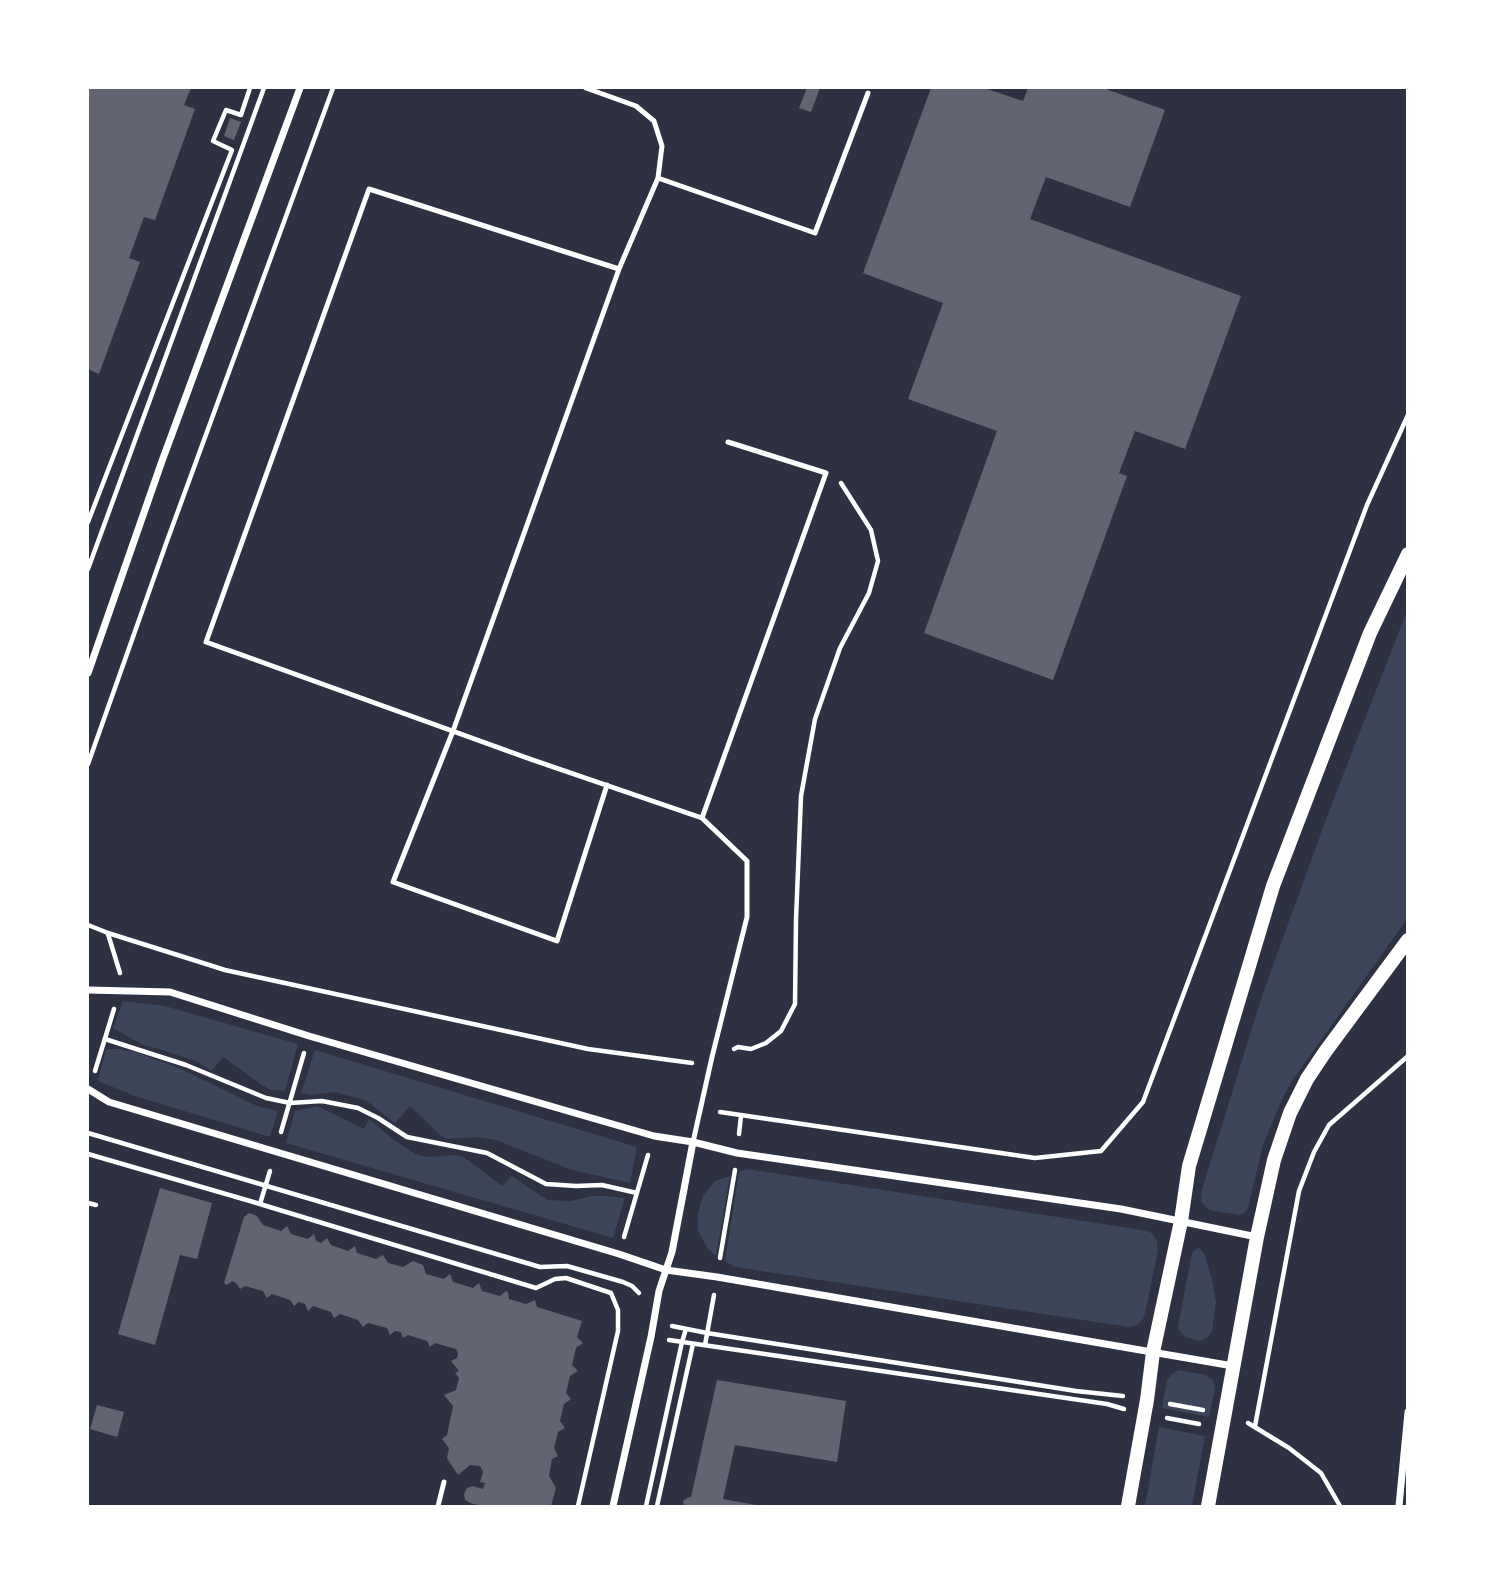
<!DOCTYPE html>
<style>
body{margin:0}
#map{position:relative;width:1495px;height:1594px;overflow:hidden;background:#2d3142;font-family:"DejaVu Sans",sans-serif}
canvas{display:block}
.frame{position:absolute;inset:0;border:89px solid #fff;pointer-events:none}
</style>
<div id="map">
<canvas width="1495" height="1594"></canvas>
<div class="frame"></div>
</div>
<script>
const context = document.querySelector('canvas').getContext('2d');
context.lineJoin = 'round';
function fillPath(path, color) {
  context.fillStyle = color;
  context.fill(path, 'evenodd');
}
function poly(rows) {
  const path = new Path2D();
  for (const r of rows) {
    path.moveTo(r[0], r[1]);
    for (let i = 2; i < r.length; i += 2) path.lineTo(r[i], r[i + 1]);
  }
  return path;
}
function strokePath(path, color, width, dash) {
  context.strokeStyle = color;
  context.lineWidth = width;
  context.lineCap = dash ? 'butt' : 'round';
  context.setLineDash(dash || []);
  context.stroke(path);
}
fillPath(poly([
 [1407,611,1407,919,1292,1081,1283,1097,1263,1145,1248,1208,1244,1213,1240,1215,1209,1210,1201,1202,1202,1189,1263,993,1331,806],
 [123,1001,165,1006,298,1044,285,1091,271,1090,262,1085,223,1057,211,1071,198,1062,159,1049,143,1045,113,1028],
 [106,1049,118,1049,135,1052,179,1068,257,1106,278,1111,270,1137,135,1096,98,1081],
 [315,1050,637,1147,630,1183,572,1170,496,1140,477,1137,447,1139,440,1135,410,1106,395,1123,365,1100,335,1092,312,1095,301,1093],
 [317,1106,364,1129,369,1119,393,1139,415,1154,427,1157,454,1155,464,1157,502,1186,512,1176,547,1200,571,1201,592,1196,605,1196,625,1198,613,1238,286,1143,295,1111],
 [747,1169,1142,1230,1152,1233,1157,1241,1158,1250,1145,1314,1142,1320,1137,1325,1129,1327,735,1267,725,1261,739,1172],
 [730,1176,716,1256,708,1249,698,1231,698,1213,703,1196,715,1181],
 [1198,1247,1204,1253,1212,1279,1216,1303,1212,1331,1207,1338,1200,1341,1186,1337,1181,1333,1178,1327,1192,1253],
 [1179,1370,1206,1375,1213,1380,1215,1389,1209,1417,1162,1408,1167,1380,1172,1374],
 [1159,1427,1205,1436,1192,1506,1145,1506]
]), '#3c4559');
fillPath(poly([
 [88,88,191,88,184,105,195,109,155,220,144,217,129,258,140,262,99,374,88,369],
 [807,88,820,88,811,112,799,108],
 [931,88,984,88,1023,101,1028,88,1103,88,1165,110,1130,207,1046,177,1030,219,1241,296,1185,449,1135,431,1119,473,1127,476,1053,680,924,633,997,431,908,399,943,303,863,273],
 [230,118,241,122,234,140,224,136],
 [160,1188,212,1203,197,1259,180,1255,155,1345,118,1334],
 [249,1213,257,1216,263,1225,281,1231,287,1226,291,1234,308,1239,314,1234,316,1241,321,1243,327,1238,331,1245,348,1251,355,1246,357,1253,376,1259,383,1255,388,1263,403,1267,413,1261,423,1265,426,1274,444,1279,450,1274,453,1282,473,1288,479,1283,482,1291,500,1296,506,1291,508,1292,509,1299,526,1304,535,1300,537,1307,582,1321,577,1337,583,1343,576,1348,572,1365,578,1371,570,1376,566,1393,571,1399,564,1404,560,1421,565,1428,558,1432,554,1448,558,1456,552,1459,549,1476,556,1488,551,1506,481,1506,470,1503,465,1500,464,1494,467,1488,473,1486,483,1489,485,1483,480,1482,483,1472,480,1466,470,1465,458,1475,447,1458,449,1448,442,1439,447,1435,453,1406,444,1395,456,1390,459,1378,455,1373,459,1371,451,1361,457,1358,458,1353,456,1349,435,1343,430,1347,427,1341,408,1335,403,1338,401,1332,395,1331,390,1335,387,1328,368,1323,363,1327,358,1320,340,1314,334,1318,331,1312,313,1306,308,1311,305,1304,299,1302,294,1306,290,1300,272,1294,267,1298,263,1291,245,1286,240,1289,236,1283,232,1281,227,1285,224,1283,244,1217],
 [717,1380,846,1401,837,1462,735,1445,723,1499,756,1505,755,1506,684,1506,683,1501,687,1498,691,1497],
 [97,1405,124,1412,117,1437,90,1429]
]), '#626471');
strokePath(poly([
 [88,522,232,150,213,141,226,110,241,115,250,88],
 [88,569,264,88],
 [88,764,167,541,333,88],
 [88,925,108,933,225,970,588,1049,692,1063],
 [108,934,120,973],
 [105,1039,186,1065,266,1098,290,1103,322,1101,358,1108,378,1118,407,1137,487,1153,546,1184,576,1186,602,1185,637,1193],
 [734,1049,738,1047,751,1049,766,1043,781,1031,795,1004,796,919,801,796,815,719,840,648,869,593,878,561,871,530,841,483],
 [95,1071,114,1009],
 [720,1112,1035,1158,1101,1151,1143,1102,1367,505,1408,415],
 [281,1132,304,1053],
 [88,1133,540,1267,567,1266,623,1282,632,1286,639,1293],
 [739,1134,741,1116],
 [88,1154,250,1201,536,1288,555,1279,566,1278,611,1293,618,1310,618,1331,578,1506],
 [88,1203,96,1205],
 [260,1204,270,1171],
 [624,1237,648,1155],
 [720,1258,735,1170],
 [672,1326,707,1333,1076,1391,1123,1396],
 [669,1340,1107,1404,1124,1409],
 [705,1345,714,1295],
 [1170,1404,1203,1410],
 [1167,1418,1199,1424],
 [1248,1423,1289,1448,1321,1473,1340,1506],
 [1255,1426,1299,1191,1314,1152,1329,1125,1408,1056],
 [646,1506,682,1342,686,1329],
 [657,1506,693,1344]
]), '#fff', 4.5);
strokePath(poly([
 [586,88,636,106,654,121,662,146,658,178,619,269,453,731,393,882,557,941,607,785],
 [658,178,815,233,868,93],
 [619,269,369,189,206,642,530,759,702,818,747,861,747,917,712,1057,693,1142],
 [702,818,826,473,728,442],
 [438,1506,444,1482]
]), '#fff', 5);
strokePath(poly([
 [88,673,162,461,300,88],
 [88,990,170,992,309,1036,654,1136,693,1142,737,1153,1121,1209,1257,1237],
 [88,1089,109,1102,619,1254,666,1270,717,1277,1233,1366],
 [613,1506,651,1337,659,1291,672,1252,693,1142],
 [1399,1506,1408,1412]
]), '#fff', 7);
strokePath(poly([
 [1128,1506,1147,1400,1153,1352,1181,1221,1189,1166,1273,886,1370,633,1408,554],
 [1208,1506,1257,1237,1274,1160,1290,1113,1307,1079,1325,1052,1408,940]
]), '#fff', 14);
</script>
